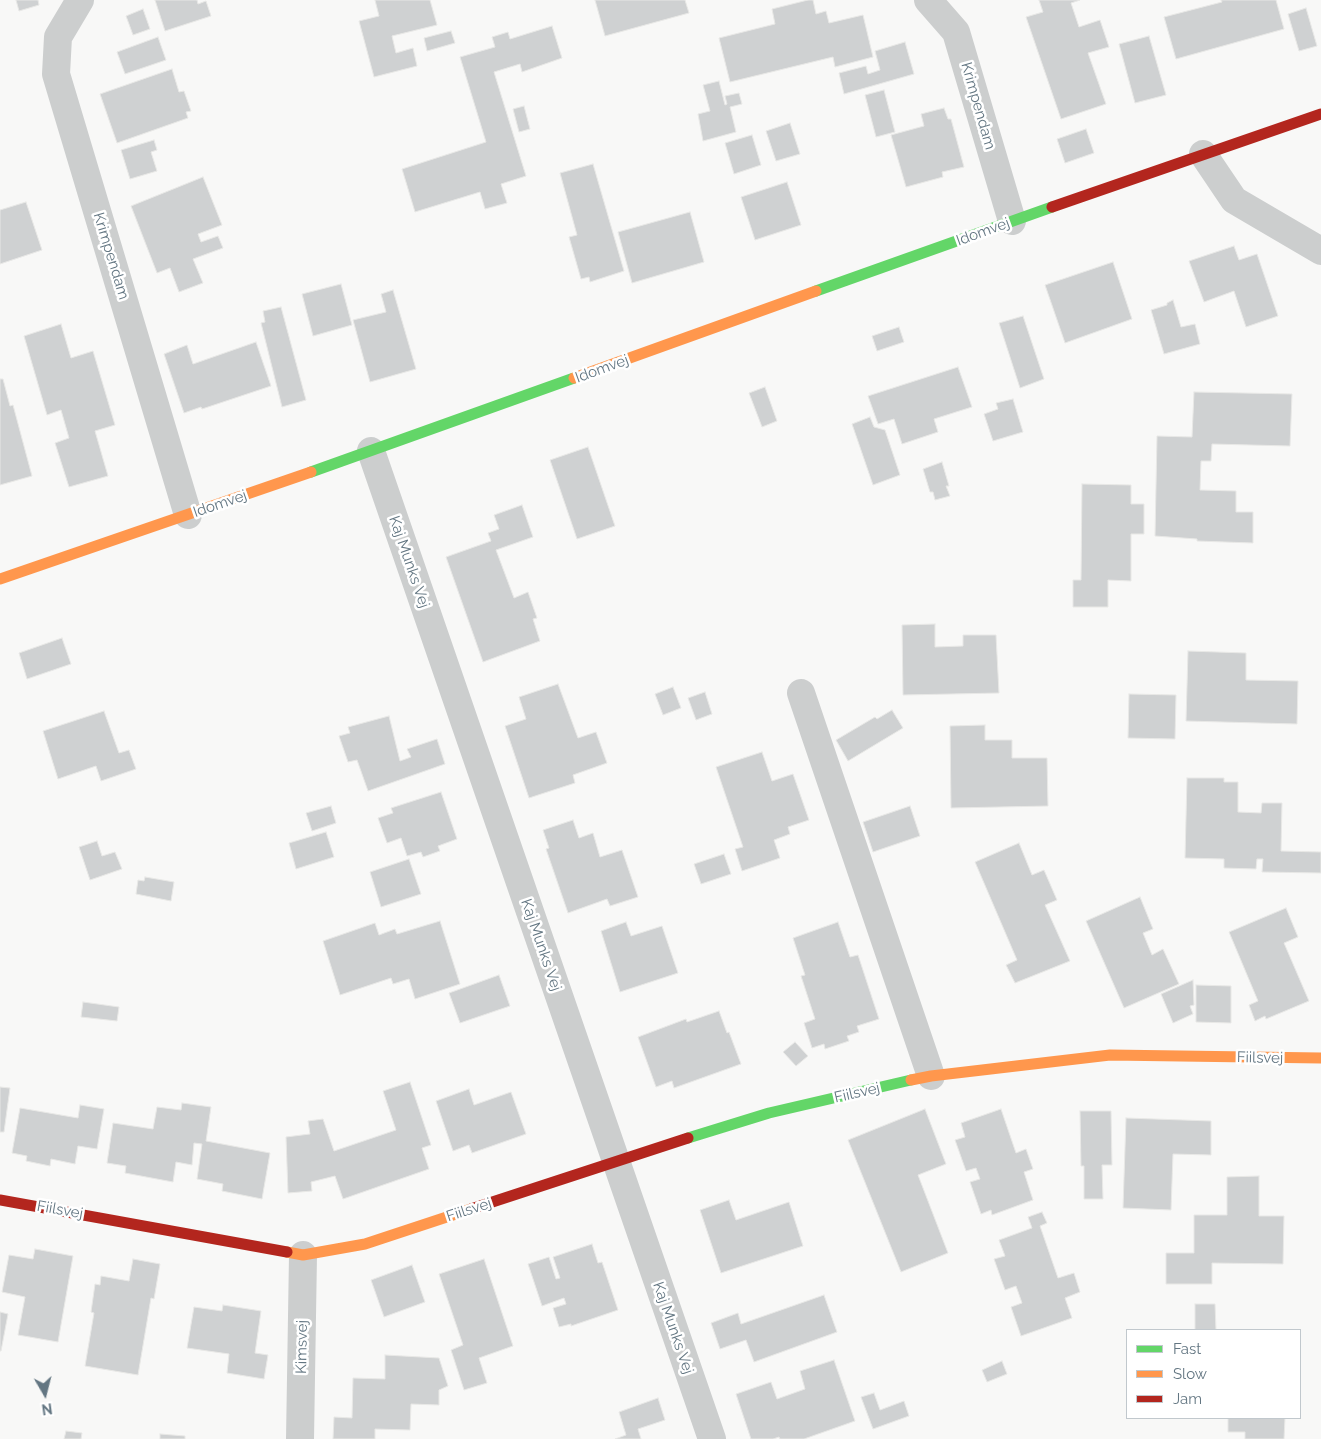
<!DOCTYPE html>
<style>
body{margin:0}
#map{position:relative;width:1321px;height:1439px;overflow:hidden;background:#f8f8f7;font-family:Raleway,sans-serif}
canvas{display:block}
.legend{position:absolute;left:1126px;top:1329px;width:175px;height:90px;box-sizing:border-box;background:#fff;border:1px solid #c1c8cd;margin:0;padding:6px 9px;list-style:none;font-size:15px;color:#637682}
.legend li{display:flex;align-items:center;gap:10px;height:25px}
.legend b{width:25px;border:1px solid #c1c8cd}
.north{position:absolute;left:20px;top:1369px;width:50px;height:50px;-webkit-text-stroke:4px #fff;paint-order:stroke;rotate:172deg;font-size:14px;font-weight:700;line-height:20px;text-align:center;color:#637682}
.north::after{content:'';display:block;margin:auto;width:18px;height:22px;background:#637682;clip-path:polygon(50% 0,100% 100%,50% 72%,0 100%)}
</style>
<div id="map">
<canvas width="1321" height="1439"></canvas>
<ul class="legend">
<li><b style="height:6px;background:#63d668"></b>Fast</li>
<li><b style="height:6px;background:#ff974d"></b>Slow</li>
<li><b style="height:6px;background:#b3261e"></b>Jam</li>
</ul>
<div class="north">N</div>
</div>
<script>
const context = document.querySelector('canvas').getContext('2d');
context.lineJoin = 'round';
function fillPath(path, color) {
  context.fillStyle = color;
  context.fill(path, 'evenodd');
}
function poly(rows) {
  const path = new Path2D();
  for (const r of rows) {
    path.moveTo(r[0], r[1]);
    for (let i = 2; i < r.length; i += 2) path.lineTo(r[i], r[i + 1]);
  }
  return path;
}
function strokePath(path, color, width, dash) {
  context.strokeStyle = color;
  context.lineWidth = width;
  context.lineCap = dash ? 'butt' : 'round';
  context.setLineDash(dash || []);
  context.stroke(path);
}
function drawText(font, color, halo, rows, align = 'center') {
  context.font = font + ' Raleway,sans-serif';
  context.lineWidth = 5;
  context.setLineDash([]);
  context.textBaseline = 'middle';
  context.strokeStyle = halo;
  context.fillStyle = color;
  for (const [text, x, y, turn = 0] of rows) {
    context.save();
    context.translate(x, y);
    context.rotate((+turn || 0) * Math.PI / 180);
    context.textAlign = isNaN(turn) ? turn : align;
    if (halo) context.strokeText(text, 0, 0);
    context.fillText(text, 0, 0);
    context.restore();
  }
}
const building = poly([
 [16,0,38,0,39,5,19,11,16,0],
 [155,0,197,0,198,4,206,1,211,16,165,31,155,0],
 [375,0,430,0,437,25,392,36,396,53,413,48,417,66,374,77,359,21,379,16,375,0],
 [595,0,685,0,689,13,605,36,595,0],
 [808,0,813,0,816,14,826,11,829,23,863,15,873,57,835,67,833,57,730,82,719,38,775,24,772,9,808,0],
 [1039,0,1080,0,1071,3,1079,27,1100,20,1109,47,1088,53,1106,104,1061,119,1026,17,1043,12,1039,0],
 [1221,0,1276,0,1284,29,1176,59,1164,17,1222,2,1221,0],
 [1306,8,1317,46,1299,51,1288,14,1306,8],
 [143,9,150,29,133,35,126,16,143,9],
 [552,26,562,58,522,72,520,64,494,72,526,176,501,184,507,203,485,209,480,192,415,212,402,169,486,142,460,57,495,47,492,37,508,32,510,39,552,26],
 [451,31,455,43,427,51,424,38,451,31],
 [1149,36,1166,95,1135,103,1119,44,1149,36],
 [158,37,166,60,125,74,117,52,158,37],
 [905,42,914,74,844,94,839,73,866,66,868,74,880,70,875,51,905,42],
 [172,69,179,92,184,91,191,111,186,112,188,118,117,143,100,94,172,69],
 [719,81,725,105,727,104,725,96,739,93,742,104,730,107,736,132,703,141,698,114,710,111,703,85,719,81],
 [884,90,895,132,876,137,865,95,884,90],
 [524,106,530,129,519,132,513,109,524,106],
 [944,108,948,119,951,119,964,167,942,172,943,177,906,187,891,135,924,126,921,114,944,108],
 [790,123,800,154,776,161,766,131,790,123],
 [1086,129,1094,153,1065,163,1057,139,1086,129],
 [752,135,761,165,734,174,725,143,752,135],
 [154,140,157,150,151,152,157,171,130,179,121,150,154,140],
 [593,164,624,271,590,282,589,277,581,279,569,237,577,235,560,173,593,164],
 [203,177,222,225,198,234,201,242,218,236,223,248,193,259,203,283,179,292,170,268,157,273,131,206,203,177],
 [787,182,801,225,755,240,741,197,787,182],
 [26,202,42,250,0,264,0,210,26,202],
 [690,212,704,262,632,283,618,232,690,212],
 [1234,246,1239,260,1257,254,1278,316,1246,327,1234,291,1204,302,1189,261,1234,246],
 [1113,262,1132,319,1065,343,1045,285,1113,262],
 [341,284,352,325,313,336,302,294,341,284],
 [393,290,416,369,370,382,353,320,386,312,381,294,393,290],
 [1173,300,1181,327,1195,324,1200,344,1164,354,1151,310,1167,305,1167,303,1173,300],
 [281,307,306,400,282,407,261,323,265,322,263,311,281,307],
 [1023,316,1044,379,1020,388,999,323,1023,316],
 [61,324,71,358,93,351,115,425,95,431,108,476,69,487,55,443,69,438,61,410,47,415,24,336,61,324],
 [899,327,904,342,877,351,872,336,899,327],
 [256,342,271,386,202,409,201,407,184,413,164,354,187,345,193,364,256,342],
 [958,367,972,407,934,419,938,432,902,444,894,419,878,424,868,396,958,367],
 [0,379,3,379,10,406,13,405,32,476,0,485,0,379],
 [765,387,777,421,762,427,749,393,765,387],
 [1194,392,1292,394,1290,446,1212,444,1211,461,1201,461,1200,490,1236,491,1236,512,1253,512,1253,543,1197,541,1197,539,1155,536,1157,436,1192,437,1194,392],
 [1013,399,1023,432,993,441,984,414,998,409,996,403,1013,399],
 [870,417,874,427,885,430,900,475,873,485,852,424,870,417],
 [588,447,615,526,577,539,550,460,588,447],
 [942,462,949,486,946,486,950,496,935,500,933,492,930,492,923,469,942,462],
 [1082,484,1131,485,1131,504,1144,504,1144,534,1131,534,1131,581,1108,580,1108,607,1073,607,1073,580,1081,580,1082,484],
 [522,505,533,537,496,550,514,598,528,592,537,618,533,619,540,641,483,662,446,557,491,541,488,533,499,529,494,515,522,505],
 [935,624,935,647,963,646,963,635,996,635,999,693,903,695,902,625,935,624],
 [62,638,71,664,27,679,19,653,62,638],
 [1188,651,1246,653,1246,680,1298,681,1297,724,1186,721,1188,651],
 [558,684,578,738,596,732,607,763,573,775,575,783,529,798,505,726,526,719,519,697,558,684],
 [673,687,681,708,663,715,655,694,673,687],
 [705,692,712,714,696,720,688,698,705,692],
 [1129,694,1176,695,1175,739,1128,738,1129,694],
 [892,710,903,728,848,761,836,740,875,717,877,719,892,710],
 [104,711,119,753,129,750,136,769,101,781,96,766,58,779,43,731,104,711],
 [389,716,400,761,411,757,407,749,437,739,445,764,368,791,357,760,348,762,339,736,350,733,348,727,389,716],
 [985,725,985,740,1012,740,1012,758,1047,758,1048,806,951,808,950,726,985,725],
 [762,752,772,781,793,774,809,820,788,827,790,834,774,840,780,858,742,871,735,849,743,847,716,767,762,752],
 [1187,778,1224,778,1224,782,1238,782,1238,812,1261,813,1262,803,1282,803,1281,851,1321,852,1321,873,1262,872,1263,859,1257,859,1256,869,1224,868,1224,859,1185,858,1187,778],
 [441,792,457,839,438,846,440,851,423,857,421,852,407,856,401,838,387,843,378,818,393,813,391,808,441,792],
 [331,806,336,823,312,831,306,813,331,806],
 [910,806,920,836,873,852,863,822,910,806],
 [573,820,579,838,593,833,600,857,622,850,638,897,610,906,607,899,568,913,546,849,549,848,543,830,573,820],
 [326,832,334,857,296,869,289,843,326,832],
 [97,841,102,856,115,852,122,869,90,880,79,847,97,841],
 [1019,843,1032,875,1044,870,1057,900,1045,905,1070,961,1015,983,1006,965,1017,960,975,862,1019,843],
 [724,854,731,874,701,884,694,864,724,854],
 [409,859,421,894,381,907,370,872,409,859],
 [145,877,174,882,171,901,136,894,138,880,144,881,145,877],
 [1140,897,1153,929,1143,933,1152,955,1163,949,1179,984,1124,1008,1086,921,1140,897],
 [1286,908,1298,937,1284,943,1309,1001,1266,1019,1265,1016,1255,1021,1249,1005,1258,1001,1229,932,1286,908],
 [440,921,460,984,415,999,409,979,393,984,391,978,340,995,323,941,375,923,379,935,395,929,397,934,440,921],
 [626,922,631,936,662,926,678,973,620,992,601,931,626,922],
 [838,922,850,957,858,955,879,1019,857,1026,859,1032,847,1036,849,1041,825,1049,824,1044,812,1048,804,1023,815,1019,801,976,805,975,793,938,838,922],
 [499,975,510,1006,460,1023,449,993,499,975],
 [1193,980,1194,1005,1190,1006,1193,1014,1173,1023,1161,994,1193,980],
 [1196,985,1231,986,1231,1023,1196,1022,1196,985],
 [83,1002,119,1007,117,1021,81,1017,83,1002],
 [719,1011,727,1033,729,1032,741,1064,674,1088,672,1081,656,1087,638,1037,686,1019,687,1022,719,1011],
 [795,1042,808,1056,796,1066,783,1052,795,1042],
 [410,1082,431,1145,422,1148,429,1169,343,1199,335,1176,311,1182,312,1191,288,1193,286,1137,310,1134,308,1121,323,1119,334,1151,396,1130,383,1091,410,1082],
 [0,1087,10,1088,4,1132,0,1132,0,1087],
 [469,1089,474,1105,511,1092,526,1134,472,1153,469,1145,453,1151,436,1101,469,1089],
 [182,1103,211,1107,206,1141,270,1153,262,1199,222,1191,223,1184,197,1179,202,1144,194,1143,192,1165,176,1162,173,1182,125,1173,126,1166,107,1163,113,1123,153,1129,157,1107,181,1110,182,1103],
 [80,1105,104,1109,97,1149,78,1146,75,1164,51,1159,50,1166,26,1161,27,1156,12,1153,20,1108,78,1118,80,1105],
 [925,1109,946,1164,918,1175,948,1253,901,1272,848,1140,925,1109],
 [1001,1109,1016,1153,1026,1149,1033,1169,1024,1172,1033,1200,992,1215,991,1210,981,1214,970,1182,980,1179,976,1168,966,1171,955,1140,965,1137,961,1123,1001,1109],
 [1080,1111,1111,1111,1112,1165,1102,1165,1103,1199,1084,1199,1084,1166,1081,1166,1080,1111],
 [1126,1118,1211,1121,1211,1155,1173,1154,1171,1210,1123,1208,1126,1118],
 [1259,1176,1259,1216,1284,1216,1283,1264,1212,1263,1212,1284,1166,1284,1166,1253,1194,1253,1194,1215,1227,1215,1227,1177,1259,1176],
 [729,1200,736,1220,789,1202,803,1246,721,1273,700,1210,729,1200],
 [1042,1212,1047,1223,1040,1226,1058,1278,1074,1273,1080,1292,1065,1298,1072,1318,1021,1336,1011,1307,1022,1303,1016,1286,1005,1290,994,1259,1005,1256,999,1240,1032,1228,1028,1217,1042,1212],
 [592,1244,598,1263,602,1262,618,1310,571,1326,571,1324,559,1327,553,1308,566,1304,564,1298,542,1306,528,1264,549,1257,556,1279,560,1278,553,1257,592,1244],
 [35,1249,73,1256,58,1342,18,1335,25,1297,2,1292,9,1255,33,1259,35,1249],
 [133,1259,160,1264,154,1299,151,1298,138,1375,85,1366,94,1313,91,1312,95,1284,100,1285,101,1276,129,1281,133,1259],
 [484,1259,513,1346,479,1358,487,1383,464,1390,451,1350,463,1345,439,1274,484,1259],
 [412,1265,425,1302,384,1317,371,1280,412,1265],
 [824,1295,837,1332,754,1362,746,1340,720,1349,711,1323,738,1313,741,1324,824,1295],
 [1195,1304,1215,1304,1216,1330,1195,1330,1195,1304],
 [223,1305,261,1311,255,1353,268,1355,264,1379,227,1373,229,1354,187,1348,194,1307,222,1311,223,1305],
 [0,1312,8,1314,1,1351,0,1351,0,1312],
 [385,1355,439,1358,448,1386,439,1390,439,1405,411,1404,410,1430,375,1429,375,1439,333,1439,334,1417,352,1418,353,1378,385,1379,385,1355],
 [834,1360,855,1421,804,1439,780,1439,779,1437,773,1439,751,1439,736,1394,771,1382,777,1399,805,1389,800,1371,834,1360],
 [1002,1361,1007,1374,987,1382,982,1370,1002,1361],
 [874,1393,880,1410,904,1401,909,1416,873,1429,861,1397,874,1393],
 [658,1398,665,1420,638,1429,641,1439,615,1439,626,1435,619,1412,658,1398],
 [1228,1418,1285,1418,1284,1439,1245,1439,1245,1432,1228,1432,1228,1418],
 [66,1431,82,1433,81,1439,64,1439,66,1431],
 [160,1434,185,1436,185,1439,160,1439,160,1434]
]);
fillPath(building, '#cfd1d2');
strokePath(building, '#e8e8e6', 1);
strokePath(poly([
 [80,0,58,37,56,74,188,515],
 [928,0,956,32,1012,221],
 [1203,154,1234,200,1321,251],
 [371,451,712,1439],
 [801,693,931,1076],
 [300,1439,303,1255]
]), '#cccece', 28);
strokePath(poly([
 [816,291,1052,207],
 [311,472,574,378],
 [688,1138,769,1113,911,1080]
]), '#63d668', 11);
strokePath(poly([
 [574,378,816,291],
 [0,579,311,472],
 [911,1080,931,1076,1110,1055,1321,1058],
 [287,1252,303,1255,365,1244,471,1209]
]), '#ff974d', 11);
strokePath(poly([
 [1052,207,1321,114],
 [0,1200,287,1252],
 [471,1209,688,1138]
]), '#b3261e', 11);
drawText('15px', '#637682', '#fff', [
 ["Krimpendam",978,106,74],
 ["Idomvej",983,232,-20],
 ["Krimpendam",111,256,73],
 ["Idomvej",602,369,-20],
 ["Idomvej",220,504,-19],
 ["Kaj Munks Vej",409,562,71],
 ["Kaj Munks Vej",541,945,71],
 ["Fiilsvej",1260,1058,1],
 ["Fiilsvej",857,1093,-13],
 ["Fiilsvej",60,1210,10],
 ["Fiilsvej",469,1210,-18],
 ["Kaj Munks Vej",673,1328,71],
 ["Kimsvej",302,1347,-89]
]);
</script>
